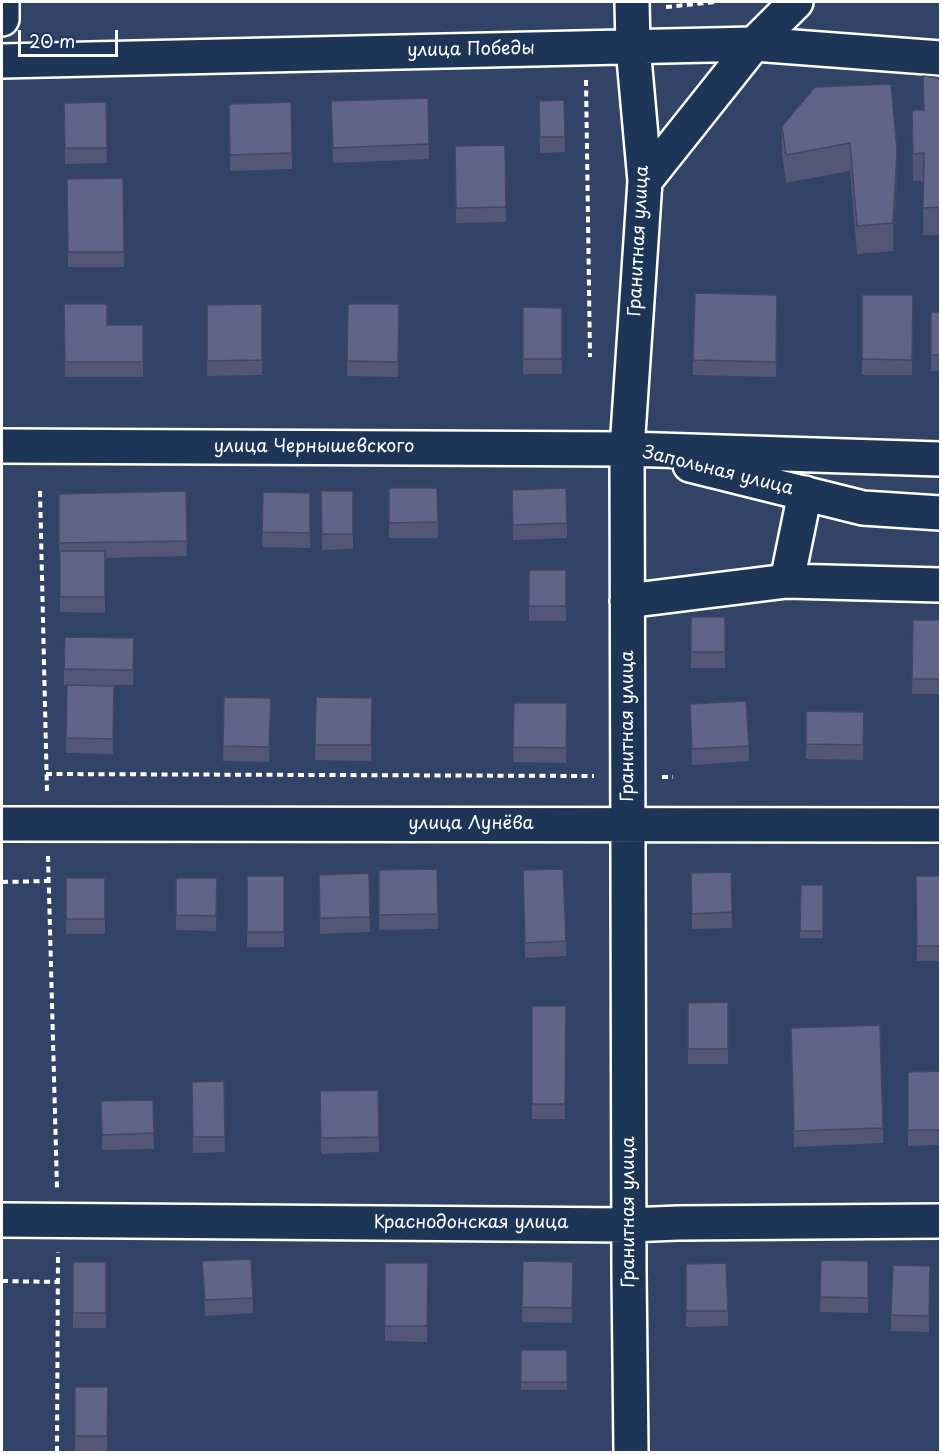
<!DOCTYPE html>
<meta charset="utf-8">
<style>
body{margin:0}
#map{position:relative;width:942px;height:1454px;overflow:hidden;background:#314366;font-family:"Playpen Sans",sans-serif}
canvas{display:block}
.frame{position:absolute;inset:0;border:3px solid #fff;pointer-events:none}
.scale{position:absolute;left:18px;top:30px;width:100px;height:27px;box-sizing:border-box;border:3px solid #fff;border-top:0;padding-left:8px;font-size:18px;line-height:21px;white-space:nowrap;color:#fff;-webkit-text-stroke:4px #1d3557;paint-order:stroke}
</style>
<div id="map">
<canvas width="942" height="1454"></canvas>
<div class="frame"></div>
<div class="scale">20 m</div>
</div>
<script>
const context = document.querySelector('canvas').getContext('2d');
context.lineJoin = 'round';
function poly(rows) {
  const path = new Path2D();
  for (const r of rows) {
    path.moveTo(r[0], r[1]);
    for (let i = 2; i < r.length; i += 2) path.lineTo(r[i], r[i + 1]);
  }
  return path;
}
function strokePath(path, color, width, dash) {
  context.strokeStyle = color;
  context.lineWidth = width;
  context.lineCap = dash ? 'butt' : 'round';
  context.setLineDash(dash || []);
  context.stroke(path);
}
function fillPath(path, color) {
  context.fillStyle = color;
  context.fill(path, 'evenodd');
}
function drawText(font, color, halo, rows, align = 'center') {
  context.font = font + ' "Playpen Sans",sans-serif';
  context.lineWidth = 6;
  context.setLineDash([]);
  context.textBaseline = 'middle';
  context.strokeStyle = halo;
  context.fillStyle = color;
  for (const [text, x, y, turn = 0] of rows) {
    context.save();
    context.translate(x, y);
    context.rotate((+turn || 0) * Math.PI / 180);
    context.textAlign = isNaN(turn) ? turn : align;
    if (halo) context.strokeText(text, 0, 0);
    context.fillText(text, 0, 0);
    context.restore();
  }
}
const minor = poly([
 [2,19,2,2],
 [2,61,754,44,940,58],
 [645,181,754,44,796,2],
 [2,446,627,449,940,459],
 [690,465,863,508,940,513],
 [805,493,787,581,940,585],
 [627,601,787,581],
 [2,824,940,825],
 [2,1220,629,1225,678,1223,940,1221],
 [631,1452,629,1273,627,449,645,181,633,47,632,2]
]);
strokePath(minor, '#fff', 38);
strokePath(poly([
 [666,7,716,2],
 [586,80,590,357],
 [40,491,47,792],
 [46,774,594,776],
 [662,777,673,777],
 [48,856,57,1188],
 [2,882,49,881],
 [2,1281,57,1282],
 [57,1452,58,1252]
]), '#fff', 4, [6, 4.5]);
strokePath(minor, '#1d3557', 33);
fillPath(poly([
 [923,76,940,78,940,235,923,235,924,181,913,181,912,110,923,110],
 [815,87,897,178,893,251,857,254,850,171,786,183,782,153,782,126],
 [331,101,429,144,429,159,333,163],
 [539,101,565,137,565,152,540,153],
 [106,102,107,163,65,164,64,103],
 [229,104,292,153,292,169,230,171],
 [505,145,506,222,456,223,455,146],
 [123,178,124,267,68,267,67,179],
 [862,295,913,295,912,375,862,375],
 [64,304,107,325,143,325,143,377,65,377],
 [262,304,262,375,207,376,207,305],
 [399,304,398,377,347,376,347,361],
 [562,308,562,374,523,374,523,359],
 [777,310,776,377,693,375,693,360],
 [931,312,940,312,940,371,931,371],
 [389,488,437,488,438,538,389,538],
 [512,490,567,523,567,538,513,540],
 [186,491,187,556,105,558,105,613,60,612,60,559,59,559,59,494],
 [321,491,353,491,353,549,322,550],
 [263,492,310,493,310,548,262,547],
 [529,570,566,570,566,621,529,621],
 [691,617,725,617,725,668,691,668],
 [913,620,940,620,940,694,912,694],
 [134,638,133,685,64,685,64,669],
 [114,686,113,754,66,753,66,738],
 [224,697,271,698,269,762,223,761],
 [316,697,372,698,371,761,315,760],
 [514,703,567,719,566,763,513,762],
 [690,704,749,746,749,761,692,765],
 [806,711,864,712,863,760,806,759],
 [437,869,438,929,379,930,379,870],
 [523,870,566,941,566,956,525,958],
 [731,872,732,928,692,929,691,873],
 [319,875,370,917,370,932,320,934],
 [247,876,284,876,284,947,247,947],
 [916,876,940,876,940,961,917,961],
 [66,878,105,878,105,934,66,934],
 [217,878,216,931,176,930,176,915],
 [801,885,823,885,823,938,800,938],
 [728,1002,728,1064,688,1064,688,1003],
 [532,1006,566,1006,565,1119,532,1119],
 [791,1028,883,1128,883,1143,794,1147],
 [940,1071,940,1145,908,1146,908,1072],
 [224,1081,225,1152,193,1153,192,1082],
 [378,1090,379,1152,321,1154,320,1091],
 [153,1100,154,1149,102,1150,101,1101],
 [821,1260,868,1261,868,1313,820,1312],
 [202,1261,253,1298,253,1313,205,1316],
 [523,1261,573,1262,572,1323,522,1322],
 [73,1262,106,1262,106,1328,73,1328],
 [385,1263,428,1263,427,1342,385,1341],
 [686,1264,728,1311,728,1326,686,1327],
 [930,1266,929,1332,891,1331,891,1315],
 [521,1350,567,1350,567,1390,521,1390],
 [75,1387,108,1387,107,1452,75,1451]
]), '#535676');
fillPath(poly([
 [897,150,897,178,893,251,893,223]
]), '#444660');
const building = poly([
 [923,76,940,78,940,207,923,208,924,153,913,154,912,110,924,110,923,76],
 [891,84,897,150,893,223,857,226,850,143,786,155,782,126,815,87,891,84],
 [428,98,429,144,333,148,331,101,428,98],
 [564,100,565,137,540,137,539,101,564,100],
 [106,102,107,148,65,148,64,103,106,102],
 [291,102,292,153,230,155,229,104,291,102],
 [505,145,506,207,456,208,455,146,505,145],
 [123,178,124,252,68,252,67,179,123,178],
 [695,293,777,295,776,362,693,360,695,293],
 [862,295,913,295,912,360,862,359,862,295],
 [64,304,107,304,107,325,143,325,143,362,65,362,64,304],
 [262,304,262,360,207,361,207,305,262,304],
 [348,304,399,304,398,362,347,361,348,304],
 [523,307,562,308,562,359,523,359,523,307],
 [931,312,940,312,940,355,931,355,931,312],
 [389,488,437,488,438,522,389,523,389,488],
 [566,488,567,523,513,525,512,490,566,488],
 [186,491,187,541,59,543,59,494,186,491],
 [321,491,353,491,353,534,322,534,321,491],
 [263,492,310,493,310,533,262,532,263,492],
 [60,551,105,551,105,597,60,597,60,551],
 [529,570,566,570,566,606,529,606,529,570],
 [691,617,725,617,725,652,691,652,691,617],
 [913,620,940,620,940,679,912,679,913,620],
 [65,637,134,638,133,670,64,669,65,637],
 [67,685,114,686,113,739,66,738,67,685],
 [224,697,271,698,269,747,223,746,224,697],
 [316,697,372,698,371,745,315,745,316,697],
 [746,701,749,746,692,749,690,704,746,701],
 [514,703,567,703,566,748,513,747,514,703],
 [806,711,864,712,863,745,806,744,806,711],
 [437,869,438,914,379,915,379,870,437,869],
 [563,869,566,941,525,943,523,870,563,869],
 [731,872,732,912,692,914,691,873,731,872],
 [369,873,370,917,320,918,319,875,369,873],
 [247,876,284,876,284,932,247,932,247,876],
 [916,876,940,876,940,946,917,946,916,876],
 [66,878,105,878,105,919,66,919,66,878],
 [176,878,217,878,216,916,176,915,176,878],
 [801,885,823,885,823,931,800,931,801,885],
 [728,1002,728,1049,688,1049,688,1003,728,1002],
 [532,1006,566,1006,565,1104,532,1104,532,1006],
 [880,1025,883,1128,794,1131,791,1028,880,1025],
 [940,1071,940,1130,908,1130,908,1072,940,1071],
 [224,1081,225,1137,193,1137,192,1082,224,1081],
 [378,1090,379,1137,321,1138,320,1091,378,1090],
 [153,1100,154,1133,102,1135,101,1101,153,1100],
 [251,1259,253,1298,205,1300,202,1261,251,1259],
 [821,1260,868,1261,868,1298,820,1297,821,1260],
 [523,1261,573,1262,572,1308,522,1307,523,1261],
 [73,1262,106,1262,106,1313,73,1313,73,1262],
 [385,1263,428,1263,427,1326,385,1326,385,1263],
 [726,1263,728,1311,686,1311,686,1264,726,1263],
 [893,1265,930,1266,929,1316,891,1315,893,1265],
 [521,1350,567,1350,567,1382,521,1382,521,1350],
 [75,1387,108,1387,107,1436,75,1436,75,1387]
]);
fillPath(building, '#616489');
strokePath(building, '#444660', 1.5);
drawText('18px', '#fff', '#1d3557', [
 ["улица Победы",471,50,-1],
 ["Гранитная улица",639,241,-87],
 ["улица Чернышевского",314,447],
 ["Запольная улица",718,471,14],
 ["Гранитная улица",628,726,-90],
 ["улица Лунёва",471,824],
 ["Гранитная улица",629,1212,-90],
 ["Краснодонская улица",471,1223]
]);
</script>
